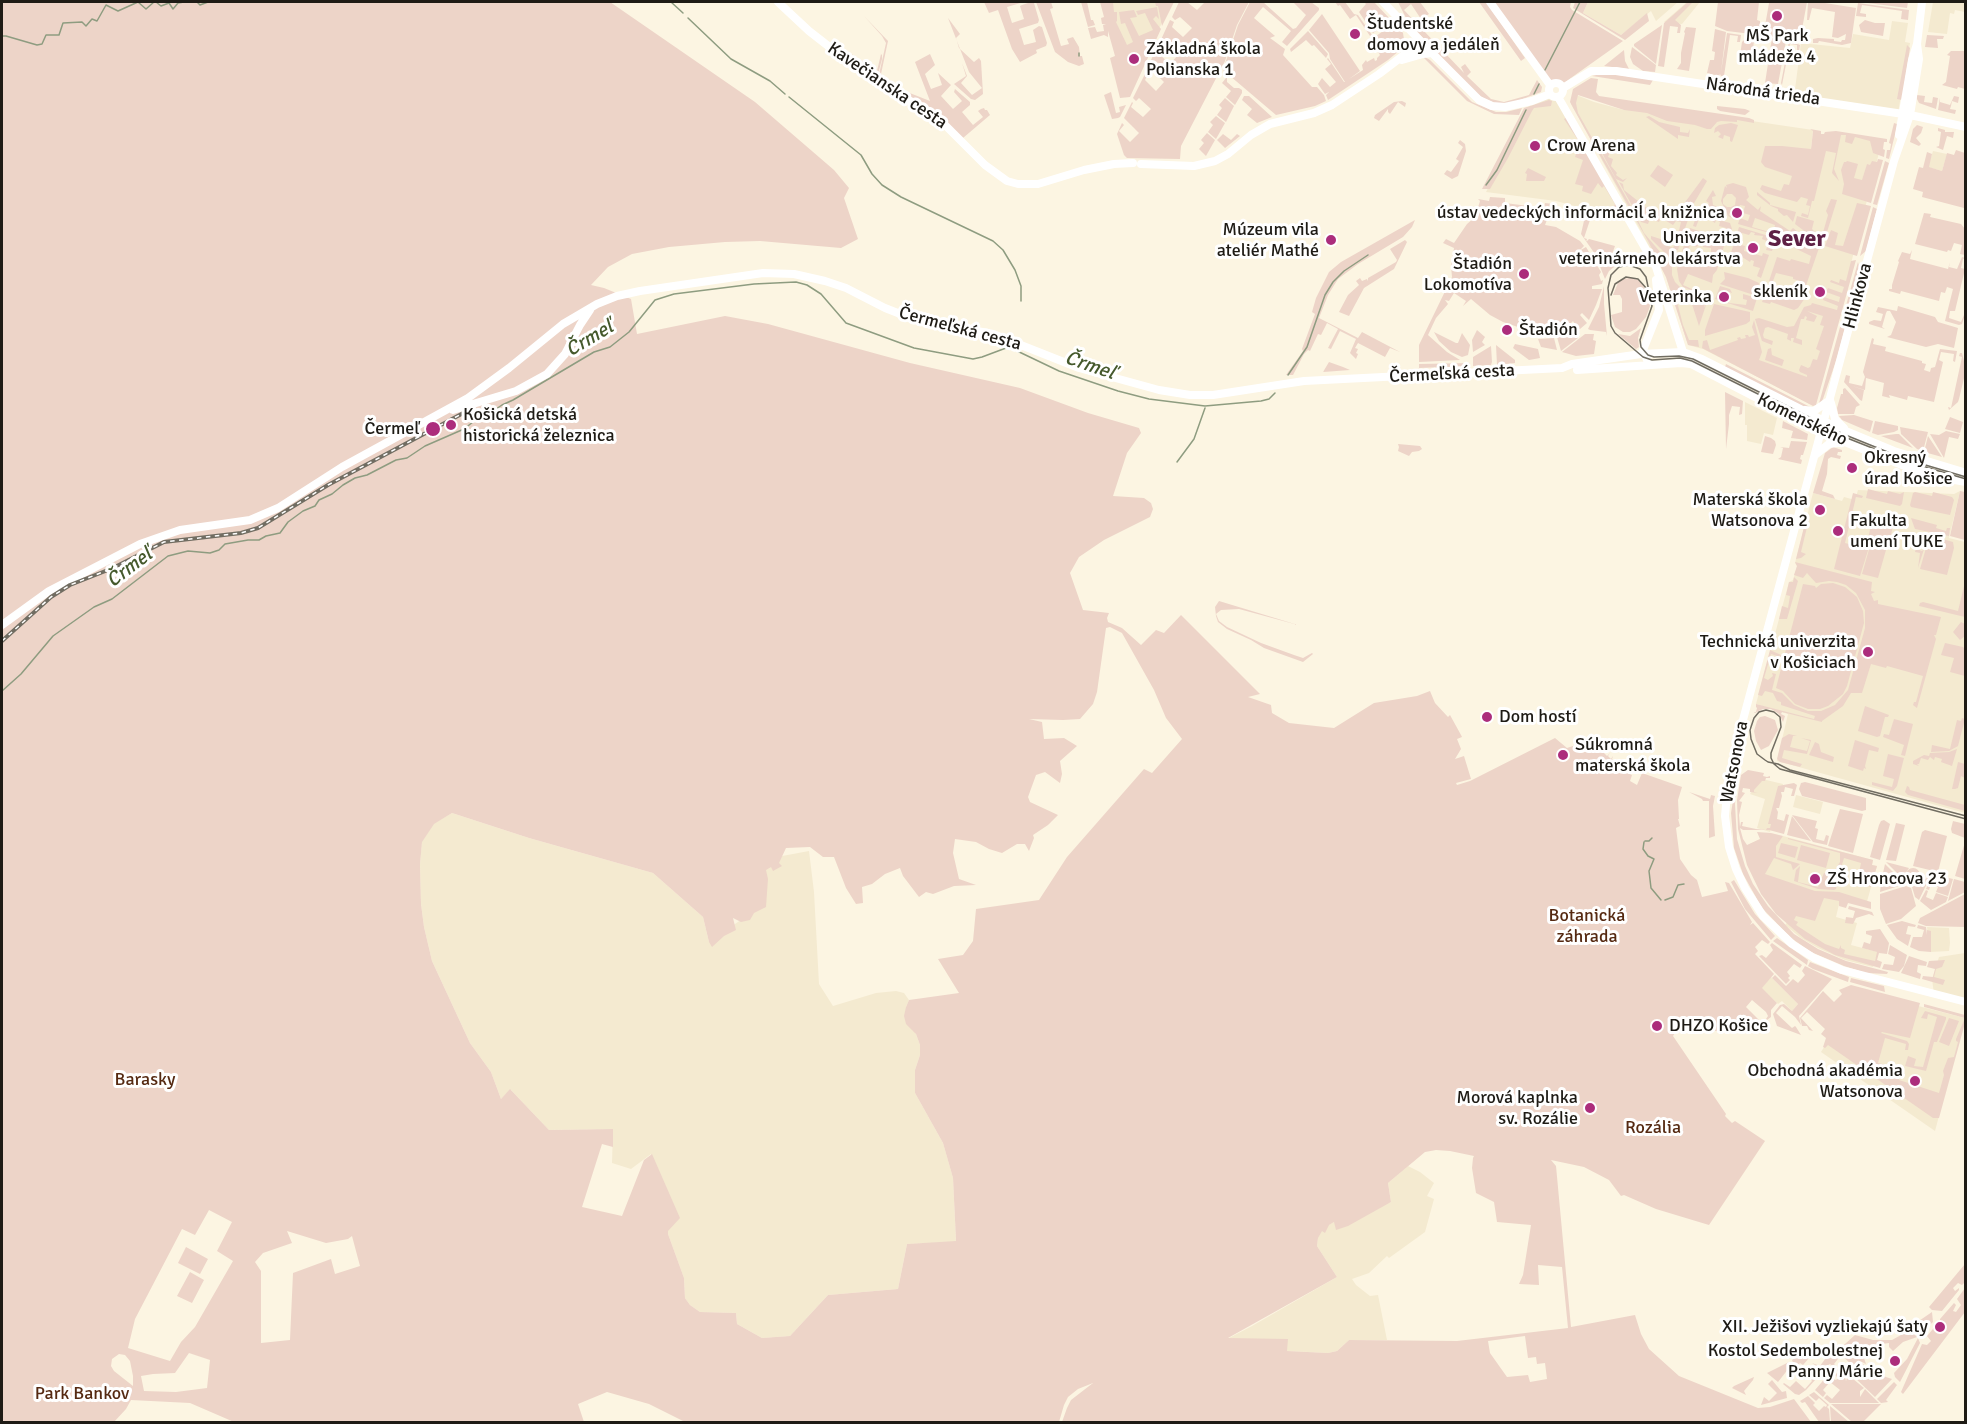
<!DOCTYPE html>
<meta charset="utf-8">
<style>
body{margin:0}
#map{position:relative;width:1967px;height:1424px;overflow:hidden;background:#fcf5e2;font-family:Signika,sans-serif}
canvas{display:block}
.frame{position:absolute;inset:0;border:3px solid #1e1b15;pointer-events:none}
</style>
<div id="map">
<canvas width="1967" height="1424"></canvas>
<div class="frame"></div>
</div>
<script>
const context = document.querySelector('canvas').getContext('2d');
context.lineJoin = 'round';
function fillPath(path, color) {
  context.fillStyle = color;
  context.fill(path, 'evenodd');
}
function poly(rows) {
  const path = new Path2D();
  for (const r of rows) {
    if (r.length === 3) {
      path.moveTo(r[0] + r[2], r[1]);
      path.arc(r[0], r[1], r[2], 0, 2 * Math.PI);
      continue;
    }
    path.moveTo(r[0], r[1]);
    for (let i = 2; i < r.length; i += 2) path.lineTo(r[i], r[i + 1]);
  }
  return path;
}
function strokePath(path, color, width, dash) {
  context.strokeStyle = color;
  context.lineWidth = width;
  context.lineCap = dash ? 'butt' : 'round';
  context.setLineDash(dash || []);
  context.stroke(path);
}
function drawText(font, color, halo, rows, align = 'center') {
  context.font = font + ' Signika,sans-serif';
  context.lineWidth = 6;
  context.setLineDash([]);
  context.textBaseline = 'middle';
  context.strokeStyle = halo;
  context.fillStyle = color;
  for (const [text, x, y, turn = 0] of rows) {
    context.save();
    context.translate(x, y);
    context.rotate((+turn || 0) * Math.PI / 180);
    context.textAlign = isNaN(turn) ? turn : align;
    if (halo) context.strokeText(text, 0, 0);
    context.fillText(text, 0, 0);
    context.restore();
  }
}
fillPath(poly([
 [1103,2,1172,2,1133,83],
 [1588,2,1678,2,1656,21,1651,11,1621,35,1583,13],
 [1687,2,1700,2,1682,24,1664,22],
 [1933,2,1965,2,1965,12,1955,10,1954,14,1950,13,1947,34,1928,32],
 [1892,21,1908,23,1905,42,1910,43,1898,113,1794,97,1801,43,1850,48,1853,34,1889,40],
 [1554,93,1622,206,1608,215,1556,201,1486,192,1532,101],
 [1574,94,1594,102,1624,110,1677,110,1813,130,1811,149,1836,152,1841,134,1882,141,1840,307,1810,404,1703,349,1688,345,1666,277,1571,104],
 [1933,151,1947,154,1942,171,1928,167],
 [1745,402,1777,418,1773,435,1764,433,1761,444,1747,441,1747,425,1745,425],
 [1858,490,1954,494,1960,491,1949,538,1965,542,1965,813,1777,761,1788,714,1756,704,1789,582,1793,580,1797,566,1795,563,1813,493,1842,501,1844,497,1855,500],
 [1762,779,1783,784,1770,832,1757,828,1765,799,1750,794],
 [1796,795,1823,802,1820,814,1793,807],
 [452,813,529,838,653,873,703,917,709,942,748,915,766,859,809,851,814,892,819,984,833,1006,876,993,896,991,904,993,909,1000,906,1007,920,1045,920,1055,915,1070,915,1093,943,1143,953,1178,956,1242,907,1244,898,1289,828,1295,790,1336,762,1338,737,1324,736,1313,700,1312,690,1305,685,1298,684,1278,668,1234,651,1154,631,1169,612,1163,613,1129,549,1130,511,1090,501,1099,491,1072,470,1043,432,961,424,927,421,904,420,864,422,841,433,824],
 [1783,836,1873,860,1872,865,1877,866,1866,905,1840,900,1836,917,1857,923,1851,945,1878,952,1873,967,1845,960,1818,948,1801,938,1785,925,1788,921,1744,847,1760,839,1775,843],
 [1927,927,1949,928,1950,943,1949,951,1930,952],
 [1965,953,1965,1002,1934,994,1932,979,1939,957],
 [1771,977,1798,1004,1792,1011,1782,1001,1778,1004,1761,988],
 [1856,990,1965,1018,1935,1131,1821,1052,1826,1044,1833,1008],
 [1408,1166,1420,1172,1434,1183,1427,1196,1434,1199,1425,1232,1389,1258,1387,1256,1369,1273,1352,1279,1356,1285,1370,1296,1378,1295,1387,1340,1349,1340,1337,1351,1328,1353,1287,1351,1287,1339,1227,1339,1252,1326,1337,1277,1317,1246,1319,1230,1334,1222,1391,1202,1388,1183]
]), '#f4ead0');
fillPath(poly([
 [2,2,610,2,755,102,834,170,849,188,844,198,858,239,841,248,760,241,725,242,669,247,632,254,608,267,591,285,604,288,631,299,637,334,725,316,768,324,910,363,1020,388,1088,413,1139,428,1141,433,1127,453,1113,496,1144,498,1151,503,1153,509,1150,517,1104,540,1079,557,1070,573,1083,610,1109,613,1107,618,1108,622,1122,628,1141,645,1156,630,1164,633,1181,615,1260,694,1248,697,1271,705,1272,713,1289,723,1334,728,1374,703,1417,696,1430,691,1435,703,1448,717,1450,715,1461,735,1462,737,1457,739,1461,749,1455,759,1464,756,1471,779,1456,783,1457,785,1470,781,1555,738,1567,748,1573,746,1577,752,1581,753,1592,750,1599,753,1603,748,1604,749,1603,752,1607,756,1610,753,1608,756,1611,759,1613,756,1612,759,1615,763,1617,760,1620,762,1620,766,1616,766,1618,769,1632,775,1630,781,1637,785,1642,773,1682,787,1678,800,1679,819,1678,819,1680,826,1676,828,1680,859,1691,875,1697,880,1702,897,1728,891,1725,882,1729,883,1752,922,1750,925,1753,923,1770,942,1768,944,1762,940,1755,947,1758,951,1755,954,1774,974,1762,988,1777,1003,1771,1010,1771,1017,1767,1020,1766,1019,1768,1016,1766,1012,1752,1000,1746,1007,1762,1023,1752,1022,1743,1025,1741,1022,1727,1026,1727,1030,1723,1031,1691,1031,1675,1033,1673,1036,1726,1114,1725,1116,1732,1123,1735,1121,1765,1141,1709,1225,1656,1209,1624,1195,1621,1196,1609,1180,1584,1167,1551,1160,1556,1166,1571,1327,1635,1315,1641,1334,1649,1349,1679,1376,1758,1408,1770,1407,1794,1399,1811,1422,1062,1422,1067,1408,1071,1400,1093,1383,1078,1389,1068,1397,1064,1405,1059,1422,685,1422,649,1404,607,1392,578,1404,584,1422,234,1422,190,1403,131,1400,126,1409,114,1422,2,1422],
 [1110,627,1122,633,1154,690,1166,718,1182,739,1152,773,1144,769,1067,857,1039,900,976,909,973,941,963,955,938,959,959,993,909,1000,906,1007,904,1016,906,1024,916,1034,920,1045,920,1055,915,1070,915,1093,943,1143,953,1178,956,1241,907,1244,898,1289,828,1295,790,1336,762,1338,737,1324,736,1313,700,1312,690,1305,685,1298,684,1278,668,1234,668,1231,680,1218,652,1154,644,1160,622,1216,582,1207,602,1144,613,1147,613,1129,549,1130,510,1089,501,1099,491,1072,470,1043,432,961,424,927,421,904,420,864,422,842,434,824,452,813,529,838,653,873,703,917,709,942,712,947,724,936,736,930,733,918,741,922,750,920,754,913,766,907,768,879,766,870,771,867,773,871,782,866,779,863,786,848,810,847,823,857,834,857,846,888,856,904,863,903,862,887,872,884,885,874,900,868,903,876,919,897,926,892,933,894,954,886,976,885,959,879,953,853,955,839,976,842,989,849,1002,853,1017,844,1025,844,1029,851,1034,838,1033,835,1048,825,1058,815,1030,802,1028,797,1036,775,1045,772,1060,783,1062,774,1060,761,1077,746,1064,738,1044,739,1042,722,1029,719,1063,720,1080,719,1093,704,1097,692,1106,628],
 [1436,1150,1450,1151,1474,1156,1473,1158,1472,1168,1476,1193,1494,1202,1497,1222,1531,1225,1523,1275,1519,1284,1539,1285,1538,1265,1562,1267,1568,1328,1457,1341,1349,1340,1337,1351,1328,1353,1287,1351,1288,1339,1228,1338,1337,1277,1317,1246,1318,1238,1322,1231,1325,1233,1329,1225,1334,1222,1336,1230,1348,1226,1391,1202,1388,1183,1425,1152],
 [209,1210,232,1222,217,1251,233,1261,195,1327,181,1342,170,1361,128,1348,135,1319,182,1229,195,1235],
 [287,1231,326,1243,348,1239,352,1236,360,1266,335,1274,331,1259,293,1273,290,1340,261,1343,261,1271,255,1262,263,1253,292,1243],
 [1525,1336,1528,1358,1536,1357,1537,1364,1545,1363,1547,1379,1530,1382,1528,1375,1507,1377,1490,1353,1488,1341],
 [189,1353,210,1360,207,1388,176,1392,144,1391,141,1376,153,1374,175,1373],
 [119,1354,125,1355,130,1361,133,1376,133,1386,114,1371,111,1366,112,1359],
 [984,2,1024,2,1007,7,1012,23,1024,19,1020,6,1022,5,1031,2,1034,3,1039,20,1038,23,1019,29,1024,45,1036,42,1033,30,1039,26,1042,27,1047,43,1046,46,1036,50,1037,53,1020,62,1012,49,998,10,989,13],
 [1036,2,1051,2,1053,8,1050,9,1061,46,1069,44,1067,39,1073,37,1079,47,1080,56,1082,56,1084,64,1079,66,1068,62,1055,52],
 [1081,2,1087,2,1091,20,1093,20,1095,25,1088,27],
 [1100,2,1113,2,1114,12,1117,12,1117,21,1116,22,1127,45,1133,42,1125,23,1121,24,1119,12,1134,10,1137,17,1130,18,1139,36,1153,30,1145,13,1138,15,1136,11,1157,7,1159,19,1156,16,1153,19,1161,29,1130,97,1120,98,1110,58,1115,56,1108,31,1108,37,1104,35,1091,39,1088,28,1095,27,1097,32,1104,31,1103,25,1106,24,1102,24,1101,18,1104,17],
 [1155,2,1174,2,1162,26,1158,6,1156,6],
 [1179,2,1187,2,1197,10,1205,2,1249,2,1237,25,1225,61,1181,146,1180,159,1127,158,1124,155,1117,134,1122,123,1124,125,1119,131,1130,142,1139,133,1124,118,1132,102,1133,103,1131,107,1143,117,1151,109,1139,98,1136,101,1133,98,1145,74,1147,76,1145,80,1156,91,1164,82,1153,71,1150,74,1146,71,1157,47,1160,49,1158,53,1170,64,1178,55,1166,44,1162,47,1159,44,1170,20,1174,22,1172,27,1183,37,1192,28,1180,17,1175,20,1172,17],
 [1250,2,1263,2,1293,29,1296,28,1306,15,1293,2,1311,2,1319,8,1319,10,1287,46,1282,42,1291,31,1263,7,1254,18,1275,36,1270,38,1285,49,1283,55,1312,87,1317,87,1324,95,1326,101,1315,106,1276,115,1223,70,1238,25],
 [1335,2,1345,2,1354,14,1358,15,1372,35,1370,36,1356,15,1350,19,1340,5,1338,6],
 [1364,2,1374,2,1392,21,1373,33,1359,12,1366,4],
 [1398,2,1420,2,1429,14,1421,19,1411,4,1404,10,1464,73,1461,67,1465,64,1471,72,1467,76,1491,99,1504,102,1529,95,1537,80,1542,87,1541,92,1512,103,1497,104,1483,98,1473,91,1408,22],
 [1479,2,1486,2,1525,58,1521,61],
 [1492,2,1571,2,1570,7,1572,10,1623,41,1561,85,1554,86],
 [1575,2,1588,2,1583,13,1621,35,1647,13,1649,21,1625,40,1573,8],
 [1688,2,1693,2,1675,20,1681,25,1680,33,1677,33,1678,27,1670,26,1664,67,1658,66,1664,23],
 [1718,2,1759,2,1757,20,1760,21,1760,25,1765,26,1769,3,1765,2,1807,2,1800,40,1727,31,1715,26],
 [1808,2,1819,2,1856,8,1851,43,1842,45,1819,41,1818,43,1813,43,1813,39,1818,38,1834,39,1834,41,1841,42,1842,40,1845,40,1846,34,1838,38,1832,37,1835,12,1812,8,1809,20,1807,20],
 [1860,2,1859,2,1910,2,1908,2,1907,8],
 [1858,3,1909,10,1908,20,1901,19,1902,11,1862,5,1860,13,1866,14,1866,17,1856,16],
 [1322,14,1360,71,1349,79,1363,70,1362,65,1366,60,1367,62,1374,58,1375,61,1377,60,1377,58,1380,55,1374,46,1379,42,1376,36,1395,23,1403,33,1405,46,1388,60,1328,100,1326,95,1329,92,1325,94,1318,84,1322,78,1330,87,1336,82,1325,69,1331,64,1327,59,1328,58,1344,82,1345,82,1330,59,1329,53,1309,30],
 [864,16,888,41,881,74,897,88,930,101,915,62,930,54,935,65,925,74,931,89,942,85,938,73,951,85,941,96,953,109,962,101,954,92,955,89,970,102,970,105,962,112,973,125,983,117,978,111,981,109,984,108,985,110,987,110,990,115,963,138,878,79,886,43,882,36],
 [948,18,960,34,956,38,959,48,974,62,979,58,981,61,983,94,975,100,971,99,954,84,966,76,962,63,967,76,961,83,972,95,982,88,969,72],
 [1865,20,1875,23,1885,23,1883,36,1861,32,1859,25],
 [1662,21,1634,44,1662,25,1656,64,1634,46,1634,44],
 [1686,27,1696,28,1689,71,1677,69,1681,63,1681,53,1685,33,1684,32],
 [1715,29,1726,32,1721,72,1727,33,1741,35,1740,42,1737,42,1738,36,1730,35,1724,76,1721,76,1720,74,1719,76,1707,73,1710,60,1714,60,1715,52,1712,51],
 [1308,31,1328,54,1326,58,1314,45,1312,46,1306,40,1291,52,1290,49],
 [1927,35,1944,36,1943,39,1937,39,1938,48,1925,47],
 [1746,38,1751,38,1754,41,1752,57,1749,59,1742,58,1742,56,1740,55,1742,42],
 [1772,38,1786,41,1778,84,1765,83],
 [1789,41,1800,45,1799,51,1797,51,1797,45,1790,44,1782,85,1781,83],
 [828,42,847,55,847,51,877,71,881,54,879,52,882,55,882,59,877,78],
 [1907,45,1910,48,1902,100,1897,99],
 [1632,47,1656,65,1655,72,1643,71,1633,64,1630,57],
 [1624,50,1625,61,1629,69,1604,66],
 [1951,51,1965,51,1965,89,1958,87,1957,89,1942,85,1946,82,1950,56,1947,55],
 [1425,57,1430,60,1472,102,1496,112,1506,112,1522,108,1519,115,1494,114,1467,101,1424,58],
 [1605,73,1653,80,1650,85,1592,76],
 [1226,78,1227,78,1227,82,1234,88,1239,88,1242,90,1242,93,1235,105,1226,97,1231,91,1222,83],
 [1591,78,1598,79,1596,92,1599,96,1749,118,1754,120,1754,123,1737,120,1737,122,1721,121,1717,122,1711,129,1707,129,1695,125,1667,121,1647,113,1624,110,1578,95,1576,103,1578,113,1600,152,1598,153,1570,102,1573,89],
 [1111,92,1116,113,1120,112,1119,107,1126,105,1120,117,1118,118,1112,119,1104,95],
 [1917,95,1925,96,1924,102,1932,103,1933,97,1938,98,1936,109,1919,103,1917,99],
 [1244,96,1249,96,1272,117,1257,123,1247,115,1252,109,1242,100],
 [1954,96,1959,97,1958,103,1952,101,1951,106,1950,109,1956,110,1955,114,1938,110,1940,98,1940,102,1950,105],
 [1225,98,1234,106,1226,122,1217,115,1222,108,1219,105],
 [1549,100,1552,101,1551,106,1534,108,1532,111,1508,158,1490,189,1482,189,1524,108],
 [1402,101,1406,103,1405,107,1398,102,1390,114,1388,112,1388,109,1379,121,1374,118,1375,115,1394,102],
 [1717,106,1745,109,1750,111,1745,115,1720,111,1717,109],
 [1216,116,1225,123,1216,139,1208,132,1213,125,1210,122],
 [1649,116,1659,122,1680,127,1680,132,1688,133,1690,129,1689,137,1678,135,1678,139,1646,117],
 [1567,117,1618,206,1615,211,1611,212,1615,204,1604,186,1602,188,1598,183,1591,194,1582,191,1583,186,1575,184,1583,160,1575,157,1580,143,1564,119],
 [1731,123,1738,125,1732,142,1730,141,1730,137,1724,135,1723,139,1718,137,1721,134,1718,131,1714,133,1715,128,1719,125],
 [1894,123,1897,124,1897,126,1889,159,1886,158,1887,150,1890,150,1891,144,1889,143],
 [1917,125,1923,127,1921,133,1916,138,1921,144,1919,146,1910,142,1913,129],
 [1938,128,1945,130,1945,132,1954,132,1953,138,1947,136,1943,150,1936,147,1939,146,1941,132,1938,131],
 [1810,129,1821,131,1821,134,1824,134,1825,132,1836,131,1887,139,1887,142,1884,142,1883,149,1885,150,1884,157,1873,153,1870,141,1855,137,1852,144,1845,142,1846,135,1841,135,1834,169,1839,181,1832,173,1836,153,1826,151,1814,201,1812,201,1808,218,1801,216,1802,213,1808,215,1810,206,1806,205,1808,199,1801,197,1797,202,1765,193,1760,189,1762,185,1781,191,1784,184,1789,185,1792,176,1765,167,1761,162,1765,146,1782,146,1811,149,1813,131],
 [1207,133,1215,140,1206,156,1199,149,1204,143,1201,140],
 [1223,134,1231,140,1237,134,1240,136,1225,148,1217,140],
 [1460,140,1465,144,1466,151,1458,176,1452,179,1444,174,1447,170,1451,172,1459,161,1456,159,1463,147,1458,143],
 [1612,148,1616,151,1615,154,1610,152,1608,157,1613,159,1611,166,1617,173,1616,175,1623,180,1627,178,1623,182,1616,179,1602,153],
 [1956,150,1965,153,1966,205,1964,208,1922,197,1923,192,1913,189,1919,167,1923,168,1927,152,1932,154,1929,167,1942,171,1947,153,1954,155],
 [1601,153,1630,204,1644,233,1672,266,1672,275,1675,282,1684,291,1675,294,1683,325,1689,340,1698,340,1699,347,1688,345,1666,277,1648,241,1599,154],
 [1878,159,1883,160,1871,203,1842,194,1844,184,1841,170,1844,162,1846,162,1847,161,1858,164,1854,178,1862,180,1867,164,1870,165,1872,161,1877,162],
 [1885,161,1889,163,1877,205,1873,204],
 [1658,165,1673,175,1665,187,1650,176],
 [1528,168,1546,177,1544,181,1526,181,1527,174,1525,173],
 [1703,178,1707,181,1690,210,1683,205],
 [1619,182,1623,184,1624,190,1648,209,1646,212,1654,217,1663,205,1669,210,1665,216,1672,221,1681,208,1690,214,1682,237,1678,235,1681,222,1676,221,1673,225,1663,219,1660,219,1659,222,1650,219,1648,224,1641,222],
 [1733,183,1746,187,1749,197,1746,200,1758,210,1761,206,1760,211,1790,231,1793,228,1819,248,1802,297,1805,298,1798,308,1794,310,1771,302,1770,304,1762,302,1767,288,1779,292,1781,289,1799,292,1803,282,1793,279,1793,277,1776,273,1773,281,1769,281,1777,257,1790,261,1791,259,1809,264,1811,256,1784,243,1780,236,1738,224,1740,218,1748,221,1750,215,1743,213,1745,206,1740,205,1738,211,1731,209,1729,215,1737,218,1736,220,1728,216,1721,201,1725,186,1727,188,1726,185],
 [1727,194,1732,194,1736,198,1735,205,1731,207,1727,207,1723,204,1723,199],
 [1755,218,1775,225,1773,233,1752,227],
 [1713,190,1716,196,1712,197,1713,205,1718,207,1722,217,1701,210,1702,207,1706,208,1709,203,1706,201],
 [1757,192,1770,203,1770,205,1796,212,1793,222,1787,215,1784,216,1778,211,1778,209,1771,206,1757,195],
 [1490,197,1505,198,1505,203,1544,208,1545,203,1553,204,1545,225,1556,227,1580,241,1584,246,1579,251,1586,247,1601,272,1599,275,1601,281,1603,280,1602,284,1592,286,1592,289,1602,289,1596,305,1589,320,1582,313,1580,315,1587,323,1580,329,1578,329,1573,321,1571,323,1573,329,1568,331,1557,335,1555,329,1552,330,1554,336,1538,337,1539,331,1535,331,1534,337,1532,337,1533,332,1503,322,1490,315,1471,299,1463,306,1466,301,1454,293,1449,301,1445,300,1448,304,1436,318,1428,335,1447,352,1460,360,1419,362,1419,345,1452,277,1451,266,1454,248,1443,243,1446,239,1454,243,1467,224,1475,217,1480,201,1478,199,1489,201],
 [1831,199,1837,200,1823,245,1818,239,1822,236,1828,215,1826,211],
 [1857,203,1871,206,1857,256,1825,246,1831,230,1838,233,1835,245,1843,246],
 [1873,207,1877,209,1866,251,1860,256],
 [1586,212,1592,214,1584,238,1587,239,1586,242,1589,239,1615,246,1612,254,1618,264,1609,271,1605,279,1595,254,1581,234],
 [1924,213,1931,214,1930,217,1961,224,1965,229,1965,255,1960,254,1962,245,1954,243,1951,251,1948,250,1947,252,1915,244],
 [1697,214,1730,223,1732,229,1729,237,1728,238,1730,231,1727,237,1724,236,1726,228,1719,226,1720,222,1716,220,1715,223,1708,218,1706,221,1699,219,1696,227,1693,226],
 [1797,216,1814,221,1812,229,1815,232,1814,235,1811,236,1795,224],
 [1415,220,1412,227,1403,237,1358,264,1338,279,1328,295,1319,318,1358,338,1362,332,1400,352,1390,348,1385,357,1358,343,1355,348,1358,349,1356,353,1358,354,1356,359,1350,353,1356,339,1340,331,1331,349,1328,348,1338,329,1327,323,1321,335,1318,334,1310,351,1308,350,1304,354,1293,375,1286,375,1303,351,1302,349,1315,314,1312,312,1316,298,1329,272,1341,262],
 [1739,227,1772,237,1775,243,1772,251,1766,250,1769,242,1762,239,1763,236,1754,235,1755,233,1751,232,1749,235,1742,233,1739,241,1735,240],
 [1690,228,1705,233,1704,236,1711,239,1713,236,1726,240,1718,264,1715,262,1717,254,1711,252,1711,248,1703,247,1703,245,1699,243,1697,247,1690,245,1687,253,1682,251],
 [1651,236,1667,241,1665,245,1673,248,1677,239,1681,239,1678,250,1672,249,1677,254,1674,260,1672,260,1651,239],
 [1405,240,1407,242,1394,269,1364,288,1349,316,1339,312,1348,295,1359,285,1356,281,1360,278,1362,281,1367,279,1368,281,1368,278,1396,262,1397,260,1390,249],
 [1734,243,1745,246,1744,251,1762,256,1763,253,1769,255,1761,278,1757,276,1760,268,1753,266,1754,261,1751,260,1750,262,1742,257,1740,261,1733,259,1730,267,1727,266],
 [1912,250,1910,259,1948,269,1950,262,1949,267,1957,269,1962,257,1965,258,1963,259,1961,268,1965,269,1955,311,1950,311,1949,318,1961,322,1964,315,1965,315,1962,324,1959,325,1945,321,1953,289,1947,287,1945,293,1941,292,1939,301,1901,291,1900,294,1889,291,1889,289,1892,289,1892,285,1899,262,1898,261,1902,252,1910,254],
 [1681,254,1718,266,1717,270,1713,275,1712,283,1688,274,1683,285,1707,296,1683,287,1679,281,1677,269],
 [1856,260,1816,405,1813,406,1702,348,1703,341,1707,340,1710,350,1738,340,1737,338,1740,337,1741,339,1746,338,1745,335,1748,335,1749,337,1755,335,1752,327,1754,320,1762,352,1759,360,1807,377,1807,375,1800,372,1799,370,1801,365,1808,368,1810,367,1813,359,1817,360,1820,351,1816,349,1824,326,1820,325,1823,316,1807,311,1817,316,1814,322,1806,320,1807,317,1805,316,1804,319,1801,319,1796,338,1802,340,1802,345,1793,342,1794,338,1791,338,1791,341,1787,339,1788,334,1768,327,1765,328,1763,335,1764,338,1773,341,1772,345,1762,341,1755,319,1759,318,1787,327,1794,326,1804,307,1811,305,1812,303,1837,310,1838,306,1823,300,1824,297,1839,302,1840,297,1826,292,1828,288,1842,293,1844,287,1830,282,1831,280,1839,283,1840,279,1846,281,1851,261],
 [1858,262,1860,271,1837,358,1823,399,1818,407],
 [1724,272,1748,278,1759,283,1758,289,1761,281,1757,296,1720,284,1725,279],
 [1630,278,1638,280,1643,285,1649,297,1650,306,1646,317,1636,329,1630,332,1623,332,1615,327,1611,315,1622,312,1622,299,1620,295,1613,295,1618,283,1623,279],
 [1604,286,1604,304,1607,336,1606,332,1590,330,1588,329,1599,307],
 [1720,286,1730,289,1732,293,1729,292,1728,294,1723,293,1721,298,1729,301,1729,303,1746,305,1747,300,1743,299,1743,294,1757,298,1753,311,1715,299],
 [1694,296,1706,300,1704,308,1707,302,1699,326,1690,298],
 [1714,304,1750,312,1750,321,1746,324,1705,336,1705,330],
 [1898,306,1935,317,1938,322,1958,328,1954,348,1938,344,1926,347,1887,337,1891,335,1896,322,1890,311,1887,311,1886,313,1882,327,1885,329,1869,324,1869,322,1874,320,1881,321,1883,314,1876,312,1878,307,1897,311],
 [1641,328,1638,338,1639,347,1636,349,1618,334,1630,336],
 [1477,330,1485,337,1482,342,1485,345,1473,352,1472,340],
 [1575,330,1578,338,1561,351,1557,337],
 [1434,332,1456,343,1458,343,1462,333,1470,345,1468,355,1462,357,1451,352,1439,341],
 [1585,334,1594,334,1593,340,1596,341,1594,354,1576,356,1562,352],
 [1554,338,1557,350,1541,347,1538,339],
 [1872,338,1874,339,1873,344,1886,347,1885,351,1922,361,1922,363,1926,364,1924,370,1930,372,1931,368,1935,367,1940,349,1957,351,1955,362,1953,361,1954,354,1941,352,1939,360,1943,362,1934,402,1908,396,1907,400,1889,395,1890,398,1882,396,1884,383,1866,378,1865,390,1852,386,1864,390,1862,401,1860,400,1844,382,1846,375,1850,376,1849,383,1862,386,1865,377,1863,372],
 [1515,344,1538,349,1540,358,1529,360,1513,348],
 [1496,345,1515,360,1515,363,1497,365],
 [1491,346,1492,362,1491,365,1473,366,1473,357],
 [1771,348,1772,355,1784,360,1782,366,1765,360,1768,349],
 [1960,353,1962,353,1965,365,1965,374,1959,399,1958,402,1949,410,1948,407,1951,408,1962,357,1959,356],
 [1329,362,1343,367,1350,370,1323,372],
 [1470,363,1470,366,1419,368,1419,364],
 [1726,364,1814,409,1810,410,1725,367],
 [1845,388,1860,405,1856,407,1854,414,1838,414,1837,408,1841,394,1843,394,1843,389],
 [1725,392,1743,401,1742,414,1739,415,1740,407,1732,406,1729,415,1729,424,1726,449],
 [1854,415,1873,421,1870,432,1842,420,1839,416],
 [1950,417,1963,422,1960,433,1945,429],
 [1783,421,1808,434,1807,440,1791,438,1793,431,1782,428],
 [1875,421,1898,426,1898,430,1894,432,1878,435,1872,433],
 [1900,427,1928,432,1923,451,1917,449,1901,434],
 [1946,431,1960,434,1958,439,1949,437,1944,458,1930,434,1939,435],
 [1896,434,1899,434,1913,448,1881,436],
 [1765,436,1771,438,1775,441,1776,445,1773,454,1761,452],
 [1928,436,1942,457,1924,452],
 [1791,441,1807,442,1803,455,1801,455,1800,459,1802,460,1801,464,1778,459,1781,457,1783,448,1780,447,1789,448],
 [1398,444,1420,446,1422,449,1419,451,1412,452,1409,456,1398,451,1399,447],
 [1833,447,1842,450,1842,452,1838,452,1837,455,1841,456,1840,459,1831,457,1828,459,1827,474,1822,491,1833,495,1835,499,1813,493,1825,453],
 [1868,489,1887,494,1888,491,1900,494,1904,492,1902,504,1900,506,1866,498],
 [1960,491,1965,492,1965,540,1950,536],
 [1915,492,1932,496,1933,492,1952,497,1954,500,1950,515,1911,507,1910,505,1913,493],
 [1853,493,1863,496,1862,498,1856,497,1845,543,1857,546,1859,542,1867,543,1872,521,1893,526,1888,548,1870,544,1860,576,1834,569],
 [1911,518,1937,525,1936,528,1946,531,1947,528,1950,528,1949,536,1915,529],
 [1805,523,1808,523,1801,552,1806,554,1801,558,1796,559],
 [1925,534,1953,542,1954,548,1947,575,1920,569,1926,548,1924,547,1924,545,1919,544,1917,549,1922,551,1924,549,1918,568,1920,553,1915,552,1919,537,1923,538],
 [1870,546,1886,550,1878,578,1862,574],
 [1795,562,1872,582,1871,591,1875,592,1871,594,1874,601,1878,600,1878,604,1941,617,1936,635,1934,635,1936,639,1917,708,1913,705,1914,702,1916,702,1923,676,1887,666,1886,668,1871,664,1862,693,1851,693,1843,706,1822,721,1822,722,1782,712,1781,714,1785,716,1783,722,1779,714,1771,709,1763,709,1755,713,1754,712,1756,712,1757,708,1756,707,1756,704,1814,719,1815,716,1781,705,1781,702,1777,701,1773,693,1765,691,1762,696,1758,695,1770,650,1781,655,1779,663,1780,655,1776,661,1777,656,1771,654,1764,678,1768,680,1773,676,1772,673,1776,674,1772,690,1782,693,1794,705,1808,711,1821,711,1835,705,1848,690,1865,628,1865,610,1856,593,1846,585,1837,582,1829,581,1816,583,1807,573,1803,578,1794,575,1797,566],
 [1794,577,1798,581,1787,619,1779,619,1782,606,1788,608,1790,596,1786,595,1789,582,1793,582],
 [1965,582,1965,617,1919,606,1920,603,1923,602,1958,611],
 [1833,583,1845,587,1857,597,1863,611,1864,623,1847,686,1843,694,1828,706,1820,709,1808,709,1795,704,1783,691,1776,688,1803,584,1815,586,1816,588,1821,584],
 [1219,601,1298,625,1239,609,1221,610,1216,614,1219,621,1227,627,1261,643,1294,655,1303,658,1312,653,1313,654,1303,662,1264,648,1251,640,1227,629,1218,622,1216,616,1215,607],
 [1961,622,1965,624,1965,636,1960,640,1953,632],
 [1945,643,1963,647,1965,649,1965,676,1950,672,1954,658,1941,655],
 [1865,706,1889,715,1888,717,1885,717,1880,736,1877,737,1858,731],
 [1765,716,1775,720,1778,730,1769,746,1761,750,1756,741,1754,731,1757,721,1760,717],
 [1962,718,1965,719,1958,746,1949,751,1931,752,1932,745,1950,749,1957,720,1961,721],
 [1894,719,1913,724,1905,756,1901,755,1904,745,1883,737,1884,734,1889,735],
 [1789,734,1797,736,1793,736,1790,747,1807,751,1810,741,1801,738,1811,740,1807,754,1784,750,1782,758,1802,764,1800,767,1780,762,1777,759,1782,738],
 [1855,740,1879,748,1878,752,1869,750,1865,766,1866,769,1864,768,1863,771,1848,766],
 [1815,742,1819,744,1821,752,1834,757,1833,762,1809,755],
 [1957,749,1952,766,1941,762,1942,759,1935,757,1934,760,1930,757,1928,760,1921,758,1919,764,1917,764,1919,766,1913,764,1913,761,1924,755,1929,756,1930,753,1949,752],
 [1888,754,1904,758,1897,786,1893,791,1872,785,1872,782,1892,787,1894,779,1883,776],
 [1958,762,1965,764,1965,778,1961,776,1958,788,1955,789,1952,789],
 [1748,770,1764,773,1763,776,1767,777,1770,776,1770,778,1766,778,1765,781,1762,781,1754,790,1754,792,1758,793,1750,792,1750,789,1743,788,1742,792,1745,793,1739,801,1742,802,1739,815,1740,827,1741,822,1743,822,1742,826,1756,829,1766,830,1767,828,1770,828,1771,824,1768,824,1778,786,1794,783,1797,785,1794,796,1791,796,1793,789,1785,787,1784,792,1781,792,1782,796,1779,808,1776,808,1778,812,1777,819,1784,821,1786,814,1789,815,1784,834,1769,830,1743,830,1740,828,1743,839,1747,845,1760,839,1757,832,1771,833,1783,836,1776,846,1776,857,1800,864,1793,870,1791,864,1774,858,1765,874,1815,891,1839,892,1871,902,1871,909,1848,903,1846,908,1839,906,1839,901,1824,898,1815,921,1796,916,1794,920,1798,922,1796,925,1825,944,1839,949,1841,945,1841,948,1845,950,1844,954,1875,961,1877,952,1862,948,1864,942,1870,944,1872,936,1866,934,1866,931,1880,929,1889,943,1887,954,1879,953,1877,960,1882,962,1880,968,1835,955,1805,939,1776,914,1761,894,1747,865,1738,829,1737,800,1740,781,1741,775],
 [1740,773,1737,782,1735,804,1737,839,1745,866,1753,884,1768,906,1794,934,1818,949,1846,961,1888,972,1887,974,1866,973,1844,966,1811,952,1791,938,1762,908,1743,874,1734,848,1731,813,1736,782],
 [1805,782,1866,798,1866,810,1862,811,1802,796,1799,789,1801,783],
 [1907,786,1909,787,1910,790,1965,805,1965,811,1908,795,1905,792],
 [1689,792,1710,799,1711,795,1715,796,1713,806,1715,836,1709,838,1709,801,1703,801,1702,799],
 [1840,809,1863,814,1853,853,1828,846],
 [1792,815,1817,821,1815,828,1818,829,1816,839,1824,841,1826,835,1829,836,1827,845,1813,842],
 [1792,816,1811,841,1787,835],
 [1884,820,1890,824,1880,860,1870,857,1879,825,1881,821],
 [1953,821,1965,824,1965,838,1952,833,1951,829],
 [1896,823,1905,825,1896,861,1886,860],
 [1925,830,1947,836,1938,872,1913,866,1922,832],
 [1788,838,1873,860,1872,865,1877,866,1871,887,1857,883,1861,863,1844,858,1840,871,1835,870,1840,862,1840,853,1788,839],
 [1965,842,1965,879,1955,876],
 [1781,843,1798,847,1795,858,1778,853],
 [1801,845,1830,853,1826,868,1797,860],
 [1886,862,1909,868,1905,874,1906,879,1904,880],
 [1885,864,1905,884,1880,892,1881,882],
 [1800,866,1798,882,1818,887,1824,873,1839,877,1836,889,1834,890,1818,889,1794,881,1796,870],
 [1913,875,7],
 [1933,874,1953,879,1948,896,1936,892,1938,887,1931,884,1929,890,1926,889],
 [1930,877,1919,900,1915,897,1912,887,1914,883],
 [1954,879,1965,882,1965,892,1948,901],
 [1734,880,1755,914,1775,936,1771,940,1745,909,1731,882],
 [1906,886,1911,888,1916,906,1901,919,1886,924,1880,909,1880,894],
 [1926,890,1928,891,1926,897,1933,900,1936,893,1948,897,1946,902,1931,910,1920,901],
 [1965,894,1965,927,1926,926,1918,923,1920,918],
 [1849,906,1872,912,1874,916,1869,914,1856,918,1853,924,1845,923,1846,917,1853,918,1855,911,1848,909],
 [1902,921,1916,925,1915,927,1908,926,1906,934,1911,935,1908,946,1897,939,1887,925],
 [1918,925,1926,927,1927,935,1927,930,1931,931,1931,952,1919,951,1910,947,1913,937,1922,937,1924,930,1917,928],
 [1777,938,1808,960,1807,965,1773,941],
 [1772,943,1802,965,1800,968,1794,964,1787,972,1790,976,1788,978,1790,980,1786,984,1759,956,1762,955,1766,958,1773,950,1770,945],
 [1890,945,1907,955,1904,966,1899,972,1882,969,1884,964,1893,965,1895,957,1888,954],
 [1909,956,1927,962,1926,966,1918,965,1917,972,1921,974,1920,979,1901,973],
 [1945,960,1942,967,1936,969,1934,977,1945,980,1943,985,1922,979,1923,976,1933,977,1935,969,1927,967,1929,961],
 [1810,962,1849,977,1848,982,1813,969,1808,966],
 [1805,966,1832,979,1799,1016,1801,1025,1795,1017,1782,1006,1776,1013,1792,1028,1795,1026,1796,1027,1801,1035,1777,1026,1773,1014,1780,1005,1784,1004,1792,1011,1798,1004,1772,978,1775,975,1786,986,1793,979,1798,983,1805,975,1802,971],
 [1851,978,1884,986,1885,992,1850,982],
 [1851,985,1920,1003,1910,1038,1882,1032,1881,1033,1907,1041,1909,1044,1908,1050,1905,1050,1906,1044,1885,1038,1878,1063,1898,1068,1898,1071,1901,1072,1899,1080,1939,1093,1944,1075,1943,1071,1948,1058,1954,1057,1958,1042,1956,1041,1956,1039,1965,1018,1924,1007,1924,1004,1965,1015,1965,1023,1939,1118,1933,1118,1828,1045,1825,1048,1823,1047,1826,1038,1821,1034,1825,1029,1807,1012,1801,1018,1813,1031,1809,1030,1807,1026,1802,1026,1800,1018,1823,991,1834,1002,1842,994,1839,990],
 [1925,1011,1946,1017,1946,1019,1937,1042,1934,1042,1926,1071,1905,1066,1908,1056,1916,1059,1914,1066,1923,1067,1937,1017,1928,1014,1927,1019,1921,1018],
 [1949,1018,1959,1021,1949,1046,1939,1042],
 [186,1247,208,1259,200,1274,178,1263],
 [1965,1264,1965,1282,1962,1285,1958,1283,1953,1288,1955,1291,1959,1288,1959,1290,1942,1311,1932,1310,1929,1307],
 [190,1272,204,1280,192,1303,177,1296],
 [1965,1288,1965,1312,1903,1394,1901,1392,1922,1344,1927,1345,1931,1341,1927,1336,1938,1323,1940,1324,1938,1329,1941,1329,1945,1323,1940,1322,1940,1319,1954,1303,1956,1305,1953,1311,1956,1312,1961,1305,1957,1299],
 [1932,1312,1933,1322,1923,1331,1915,1330,1910,1327],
 [1910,1330,1910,1335,1914,1334,1917,1337,1903,1342,1893,1351,1889,1347,1889,1343,1875,1345,1864,1358,1866,1364,1860,1361,1869,1370,1872,1367,1878,1373,1876,1376,1878,1377,1880,1375,1892,1379,1875,1397,1853,1376,1843,1376,1837,1370,1838,1369,1844,1373,1851,1364,1841,1355,1834,1364,1837,1367,1836,1369,1830,1364,1821,1369,1812,1363,1820,1366,1831,1351,1836,1352,1855,1335,1873,1340,1892,1340],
 [1918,1338,1920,1343,1900,1382,1895,1377,1894,1373,1907,1359],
 [1817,1344,1817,1349,1803,1365,1800,1363,1796,1367,1794,1365,1792,1360],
 [1789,1362,1789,1368,1778,1382,1767,1373],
 [1837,1373,1845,1377,1846,1381,1847,1378,1852,1378,1864,1388,1860,1391,1860,1397,1865,1389,1879,1403,1830,1403,1824,1398,1827,1395,1832,1399,1840,1390,1830,1382,1823,1390,1826,1393,1823,1397,1815,1390,1827,1376,1836,1380,1838,1378,1835,1375],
 [1814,1375,1816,1375,1816,1379,1806,1390,1799,1395,1795,1394,1783,1384,1784,1383,1790,1387,1796,1381,1805,1389,1812,1381,1810,1378],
 [1754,1377,1753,1380,1744,1391,1746,1395,1732,1388,1734,1386],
 [1772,1380,1782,1392,1786,1391,1787,1398,1761,1405,1764,1397,1769,1401,1777,1393,1768,1384],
 [1894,1382,1899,1387,1897,1385,1886,1400,1888,1402,1881,1403,1877,1399],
 [1814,1392,1829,1405,1827,1407,1829,1409,1830,1422,1819,1422,1805,1402,1802,1403,1800,1401,1808,1396,1815,1403,1813,1405,1819,1411,1824,1406,1826,1407,1827,1405,1819,1398,1816,1401,1809,1395],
 [1831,1404,1881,1404,1863,1422,1852,1422],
 [1830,1406,1849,1422,1831,1422]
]), '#edd4c8');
strokePath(poly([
 [156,2,161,6,169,3,173,9,178,3,184,2],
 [197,2,200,5,208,2],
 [671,2,683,13],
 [688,18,731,59,770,81,785,94],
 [2,36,6,36,37,45,42,44,46,35,59,35,63,23,82,22,86,26,92,19,97,21,106,5,118,11,138,2,146,9,154,2],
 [1079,53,1079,56],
 [1545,70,1580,2],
 [1534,94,1539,84],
 [789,97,861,155,872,174,882,185,901,197,993,241,1003,250,1015,270,1021,286,1021,301],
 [1486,185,1497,170,1526,110],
 [1288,375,1307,347,1325,295,1333,282,1344,271,1368,255],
 [1177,462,1194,439,1205,408],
 [2,691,21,674,53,636,94,607,112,599,168,556,188,551,210,553,219,550,225,544,248,540,259,540,266,536,280,533,288,522,303,511,315,506,319,500,332,494,343,485,355,478,367,475,396,460,407,458,425,446,464,429,487,411,493,411,502,405,513,400,594,352,610,347,629,332,655,300,674,294,754,284,796,282,807,285,821,294,846,323,914,348,973,359,982,357,1006,348,1013,349,1059,371,1118,391,1149,399,1205,406,1261,401,1269,399,1275,393],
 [1645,841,1649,841,1652,838],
 [1644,842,1643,849,1648,856,1654,859,1649,871,1651,888,1661,900],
 [1665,900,1673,897,1678,885,1684,884]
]), '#8e9c80', 1.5);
strokePath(poly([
 [778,2,809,31,868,77,935,115,985,165,1007,181,1018,184,1038,184,1084,170,1114,164,1133,163],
 [1383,2,1432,53,1479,100,1492,106,1505,107,1532,101,1550,94],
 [1490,2,1550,85],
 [1917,44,1919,59,1910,115,1894,161,1740,731,1728,783,1725,816,1729,847,1736,869,1745,888,1763,916,1792,944,1814,958,1842,970,1966,1002],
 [1402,60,1423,54,1432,53],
 [1556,90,7],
 [1563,88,1591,71,1616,71,1910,115,1966,127],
 [1558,97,1656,267,1683,352],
 [1899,135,1912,60,1917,44,1922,2],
 [1141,164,1194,166,1215,161,1228,154,1251,135,1270,124,1314,113,1332,105,1379,74,1421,42],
 [1608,215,1617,214,1622,206],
 [1649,365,1643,350,1659,310,1656,280],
 [1577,370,1681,363,1691,364,1830,436,1902,465,1938,477,1966,482],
 [1831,403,1835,419,1844,428],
 [453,410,516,391,547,374,565,354,580,325,590,310],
 [1805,410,1814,411,1830,400],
 [1815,455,1829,444,1843,442],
 [2,625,49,591,140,544,180,530,250,520,278,508,342,467,468,398,509,368,563,324,597,304,617,296,640,291,763,273,794,274,825,281,846,288,885,308,913,319,993,334,1079,368,1159,390,1190,395,1213,395,1304,381,1562,368,1572,364,1641,354,1683,352,1702,359,1836,427,1894,451,1966,473]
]), '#fff', 8);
strokePath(poly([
 [1611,295,1615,284,1626,277,1638,279,1647,289],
 [1966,477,1905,459,1843,434,1693,359,1679,356,1654,357,1648,355,1641,347,1640,340,1652,306,1646,277,1640,269,1629,265,1619,267,1611,275,1608,288,1611,326,1615,333,1643,357,1652,360,1680,358,1692,361,1842,436,1905,461,1966,479],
 [1966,816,1790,770,1778,764,1768,762,1765,760,1757,754,1751,739,1750,730,1754,718,1759,712,1766,710,1774,712,1780,717,1781,727,1771,753,1771,758,1773,762,1773,763,1774,764,1780,769,1966,819]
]), '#716d62', 1.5);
const rail = poly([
 [2,641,51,597,70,585,113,568,164,542,241,533,258,528,328,485,469,410]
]);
strokePath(rail, '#716d62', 4);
strokePath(rail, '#fff', 1.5, [4.5]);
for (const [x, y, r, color] of [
 [1777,16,6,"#ac2d7c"],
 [1355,34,6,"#ac2d7c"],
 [1134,59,6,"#ac2d7c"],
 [1535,146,6,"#ac2d7c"],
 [1737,213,6,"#ac2d7c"],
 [1331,240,6,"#ac2d7c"],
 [1753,248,6,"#ac2d7c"],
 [1524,274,6,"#ac2d7c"],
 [1820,292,6,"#ac2d7c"],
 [1724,297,6,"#ac2d7c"],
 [1507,330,6,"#ac2d7c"],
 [451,425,6,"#ac2d7c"],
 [433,429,8,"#ac2d7c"],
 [1852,468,6,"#ac2d7c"],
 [1820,510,6,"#ac2d7c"],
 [1838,531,6,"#ac2d7c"],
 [1868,652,6,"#ac2d7c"],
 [1487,717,6,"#ac2d7c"],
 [1563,755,6,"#ac2d7c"],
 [1815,879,6,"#ac2d7c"],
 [1657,1026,6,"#ac2d7c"],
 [1915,1081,6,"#ac2d7c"],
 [1590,1108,6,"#ac2d7c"],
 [1940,1327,6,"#ac2d7c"],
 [1895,1361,6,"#ac2d7c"]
]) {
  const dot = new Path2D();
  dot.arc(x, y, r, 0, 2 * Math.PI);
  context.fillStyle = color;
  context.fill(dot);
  strokePath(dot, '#fff', 2);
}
drawText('18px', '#1e1b15', '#fff', [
 ["Študentské",1367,24,"left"],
 ["domovy a jedáleň",1367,45,"left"],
 ["MŠ Park",1777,36,"center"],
 ["mládeže 4",1777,57,"center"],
 ["Základná škola",1146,49,"left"],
 ["Polianska 1",1146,70,"left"],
 ["Crow Arena",1547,146,"left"],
 ["ústav vedeckých informáciĺ a knižnica",1725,213],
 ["Múzeum vila",1319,230],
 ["ateliér Mathé",1319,251],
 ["Univerzita",1741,238],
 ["veterinárneho lekárstva",1741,259],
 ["Štadión",1512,264],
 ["Lokomotíva",1512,285],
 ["skleník",1808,292],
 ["Veterinka",1712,297],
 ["Štadión",1519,330,"left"],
 ["Košická detská",463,415,"left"],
 ["historická železnica",463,436,"left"],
 ["Čermeľ",420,429],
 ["Okresný",1864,458,"left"],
 ["úrad Košice",1864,479,"left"],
 ["Materská škola",1808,500],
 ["Watsonova 2",1808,521],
 ["Fakulta",1850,521,"left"],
 ["umení TUKE",1850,542,"left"],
 ["Technická univerzita",1856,642],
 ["v Košiciach",1856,663],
 ["Dom hostí",1499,717,"left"],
 ["Súkromná",1575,745,"left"],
 ["materská škola",1575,766,"left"],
 ["ZŠ Hroncova 23",1827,879,"left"],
 ["DHZO Košice",1669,1026,"left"],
 ["Obchodná akadémia",1903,1071],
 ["Watsonova",1903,1092],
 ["Morová kaplnka",1578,1098],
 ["sv. Rozálie",1578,1119],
 ["XII. Ježišovi vyzliekajú šaty",1928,1327],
 ["Kostol Sedembolestnej",1883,1351],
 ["Panny Márie",1883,1372]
], 'right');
drawText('18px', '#1e1b15', '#fff', [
 ["Kavečianska cesta",887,86,34],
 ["Národná trieda",1763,92,8],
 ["Hlinkova",1858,296,-75],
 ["Čermeľská cesta",960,329,15],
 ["Čermeľská cesta",1452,374,-3],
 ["Komenského",1802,420,26],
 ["Watsonova",1735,762,-79]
]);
drawText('18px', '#552911', '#fff', [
 ["Botanická",1587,916],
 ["záhrada",1587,937],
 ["Barasky",145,1080],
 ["Rozália",1653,1128],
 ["Park Bankov",82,1394]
]);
drawText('italic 20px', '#45592c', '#fff', [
 ["Črmeľ",590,339,-31],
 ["Črmeľ",1090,366,19],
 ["Črmeľ",130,568,-37]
]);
drawText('bold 24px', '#5e2045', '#fff', [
 ["Sever",1797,240]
]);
</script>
